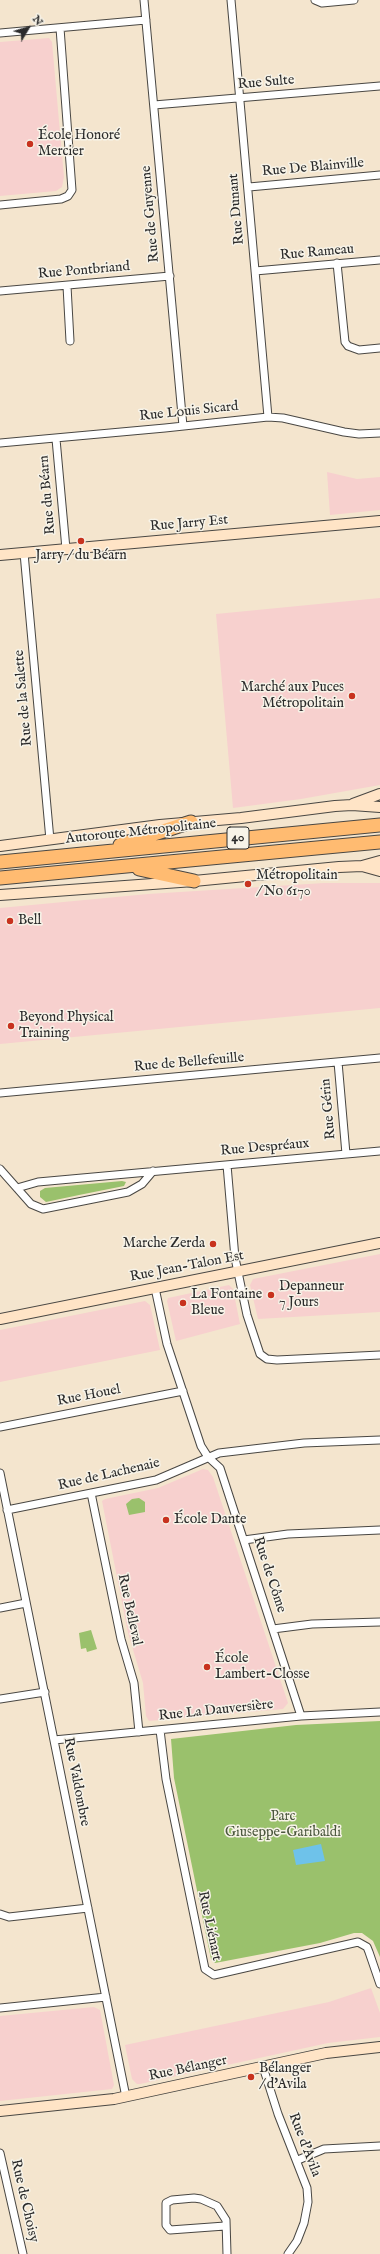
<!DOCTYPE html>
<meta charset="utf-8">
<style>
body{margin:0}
#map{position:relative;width:380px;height:2254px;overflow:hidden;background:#f4e5ce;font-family:"IM FELL English",serif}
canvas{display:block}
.north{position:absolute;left:8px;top:8px;width:40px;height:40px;-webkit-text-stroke:3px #f7f3e8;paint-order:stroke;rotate:52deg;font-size:11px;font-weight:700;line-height:16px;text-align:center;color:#2b2b2b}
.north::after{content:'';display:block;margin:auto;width:14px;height:18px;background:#2b2b2b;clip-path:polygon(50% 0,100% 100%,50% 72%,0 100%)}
</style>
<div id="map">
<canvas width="380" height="2254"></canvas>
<div class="north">N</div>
</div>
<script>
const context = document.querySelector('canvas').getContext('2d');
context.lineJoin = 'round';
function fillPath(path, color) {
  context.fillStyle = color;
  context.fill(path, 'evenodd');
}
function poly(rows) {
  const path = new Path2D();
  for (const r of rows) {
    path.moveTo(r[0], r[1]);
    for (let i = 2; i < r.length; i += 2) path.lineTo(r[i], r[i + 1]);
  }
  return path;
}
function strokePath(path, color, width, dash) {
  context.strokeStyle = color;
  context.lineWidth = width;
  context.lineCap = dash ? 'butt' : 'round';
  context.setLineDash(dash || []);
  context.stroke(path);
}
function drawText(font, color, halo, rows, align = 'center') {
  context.font = font + ' "IM FELL English",serif';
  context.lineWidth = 3;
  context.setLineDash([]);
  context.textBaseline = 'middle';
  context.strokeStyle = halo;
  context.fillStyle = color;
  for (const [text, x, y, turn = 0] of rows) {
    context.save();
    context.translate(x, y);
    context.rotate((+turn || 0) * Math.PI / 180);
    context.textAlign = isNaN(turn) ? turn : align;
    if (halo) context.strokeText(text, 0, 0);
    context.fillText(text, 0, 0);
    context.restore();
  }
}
fillPath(poly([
 [49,38,52,42,58,110,64,177,62,187,56,191,0,196,0,42],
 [327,472,357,479,380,477,380,510,330,515],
 [380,598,380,785,301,799,233,808,216,614],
 [324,883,380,883,380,1008,0,1044,0,908,148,894],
 [380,1254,380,1312,258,1319,250,1285,253,1279],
 [229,1285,233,1289,240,1324,176,1341,167,1301,168,1298],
 [145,1301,150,1305,160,1350,0,1382,0,1330],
 [203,1469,208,1470,213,1477,288,1703,283,1709,149,1721,146,1716,143,1683,128,1633,102,1501,105,1499,158,1488],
 [371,1988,380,2013,380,2037,328,2043,140,2084,137,2084,132,2079,125,2045,329,2002],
 [94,2007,100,2010,114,2085,112,2089,0,2101,0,2016]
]), '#f7d0ce');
fillPath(poly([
 [122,1181,126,1182,124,1186,79,1195,46,1202,40,1197,40,1191,45,1188],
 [139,1498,145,1502,145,1512,129,1515,126,1504,132,1499],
 [91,1630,97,1649,87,1652,86,1648,81,1649,79,1633],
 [380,1721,380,1957,373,1941,362,1933,354,1933,320,1943,215,1963,211,1959,174,1778,171,1739,296,1725]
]), '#9ac16c');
fillPath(poly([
 [321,1844,325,1861,296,1865,293,1850]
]), '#6ec2ea');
const street = poly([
 [144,0,183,426],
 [231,0,268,417],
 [315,0,322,3,354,0],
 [0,33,146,20],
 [154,105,380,86],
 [249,187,380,175],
 [0,205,61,199,68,196,72,190,60,28],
 [337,263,345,342,348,346,359,350,380,348],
 [255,271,380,260],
 [67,286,70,341],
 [0,291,170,276],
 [56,439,66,549],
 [0,443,165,428,268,417,283,418,344,432,359,434,380,433],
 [24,553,50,840],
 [338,1062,346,1154],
 [0,1093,380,1058],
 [227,1165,235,1258,247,1315,260,1354,267,1359,277,1360,380,1355],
 [0,1169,31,1204,43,1209,128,1192,142,1184,153,1171],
 [17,1188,38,1182,380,1151],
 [155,1288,167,1344,201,1446,208,1457,220,1468,301,1716],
 [0,1427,183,1391],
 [0,1473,126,2097],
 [91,1493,121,1639,134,1683,139,1732],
 [7,1510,156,1480,219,1453,304,1443,380,1440],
 [244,1540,288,1534,380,1530],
 [0,1608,26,1603],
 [273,1629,312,1624,380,1622],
 [0,1699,45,1692],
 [160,1730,166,1779,205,1969,214,1975,358,1942,367,1947,369,1952,380,1984],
 [54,1740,301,1716,380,1712],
 [0,1914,9,1917,88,1908],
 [0,2008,106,1997],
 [263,2067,278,2114,307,2188,308,2202,304,2223,297,2241,288,2254],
 [0,2153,23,2254],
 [298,2160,324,2149,380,2146],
 [225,2226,170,2230,166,2225,166,2203,172,2200,194,2198,201,2199,217,2206,226,2220,227,2254]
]);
const secondary = poly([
 [0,555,380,521],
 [353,804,380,794],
 [0,846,160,825,241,818,335,806,352,805,380,807],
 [362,866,380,861],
 [0,895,194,881,339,867,362,866,380,871],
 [0,1319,380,1243],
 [0,2111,114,2099,326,2053,380,2047]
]);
const highway = poly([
 [120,845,191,822],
 [0,862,380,825],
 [139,869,194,881],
 [0,878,380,842]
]);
strokePath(street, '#494743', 9);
strokePath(secondary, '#494743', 12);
strokePath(highway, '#494743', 15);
strokePath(street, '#fff', 7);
strokePath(secondary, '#ffe4c6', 10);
strokePath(highway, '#ffbb71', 13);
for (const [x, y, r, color] of [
 [30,144,4,"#c8321e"],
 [81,541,4,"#c8321e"],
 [352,696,4,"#c8321e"],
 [248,884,4,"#c8321e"],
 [10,921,4,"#c8321e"],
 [11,1026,4,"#c8321e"],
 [213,1244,4,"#c8321e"],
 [271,1295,4,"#c8321e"],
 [183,1303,4,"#c8321e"],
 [166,1520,4,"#c8321e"],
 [207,1667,4,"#c8321e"],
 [251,2077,4,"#c8321e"]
]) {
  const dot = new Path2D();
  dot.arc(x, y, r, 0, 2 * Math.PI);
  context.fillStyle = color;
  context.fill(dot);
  strokePath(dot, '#f7f3e8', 1.5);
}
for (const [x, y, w] of [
 [238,838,22]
]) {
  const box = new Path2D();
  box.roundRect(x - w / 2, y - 11, w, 22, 3);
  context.fillStyle = '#f7f3e8';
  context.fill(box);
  strokePath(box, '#2b2b2b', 1);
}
drawText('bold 13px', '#2b2b2b', null, [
 ["40",238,838]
]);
drawText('14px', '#2b2b2b', '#f7f3e8', [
 ["Rue Sulte",266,83,-5],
 ["Rue De Blainville",313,168,-5],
 ["Rue Dunant",237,209,-95],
 ["Rue de Guyenne",151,214,-95],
 ["Rue Rameau",317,253,-5],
 ["Rue Pontbriand",84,271,-5],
 ["Rue Louis Sicard",189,412,-6],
 ["Rue du Béarn",48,495,-95],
 ["Rue Jarry Est",189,524,-5],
 ["Rue de la Salette",24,698,-95],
 ["Autoroute Métropolitaine",141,832,-6],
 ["Rue de Bellefeuille",189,1063,-5],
 ["Rue Gérin",329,1109,-95],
 ["Rue Despréaux",265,1148,-5],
 ["Rue Jean-Talon Est",187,1267,-11],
 ["Rue Houel",89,1396,-11],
 ["Rue de Lachenaie",109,1475,-13],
 ["Rue de Côme",269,1575,72],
 ["Rue Belleval",129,1610,78],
 ["Rue La Dauversière",216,1711,-6],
 ["Rue Valdombre",76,1782,79],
 ["Rue Liénart",209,1926,78],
 ["Rue Bélanger",188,2069,-12],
 ["Rue d'Avila",304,2145,69],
 ["Rue de Choisy",24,2201,77]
]);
drawText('14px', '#2b2b2b', '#f7f3e8', [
 ["École Honoré",38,136],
 ["Mercier",38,152],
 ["Jarry / du Béarn",81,556,"center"],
 ["Marché aux Puces",344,688,"right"],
 ["Métropolitain",344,704,"right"],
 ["Métropolitain",256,876],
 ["/ No 6170",256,892],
 ["Bell",18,921],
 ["Beyond Physical",19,1018],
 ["Training",19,1034],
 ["Marche Zerda",205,1244,"right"],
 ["Depanneur",279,1287],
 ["7 Jours",279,1303],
 ["La Fontaine",191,1295],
 ["Bleue",191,1311],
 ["École Dante",174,1520],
 ["École",215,1659],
 ["Lambert-Closse",215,1675],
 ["Bélanger",259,2069],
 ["/ d'Avila",259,2085]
], 'left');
drawText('14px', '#4c583e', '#f7f3e8', [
 ["Parc",283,1817],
 ["Giuseppe-Garibaldi",283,1833]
]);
</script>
